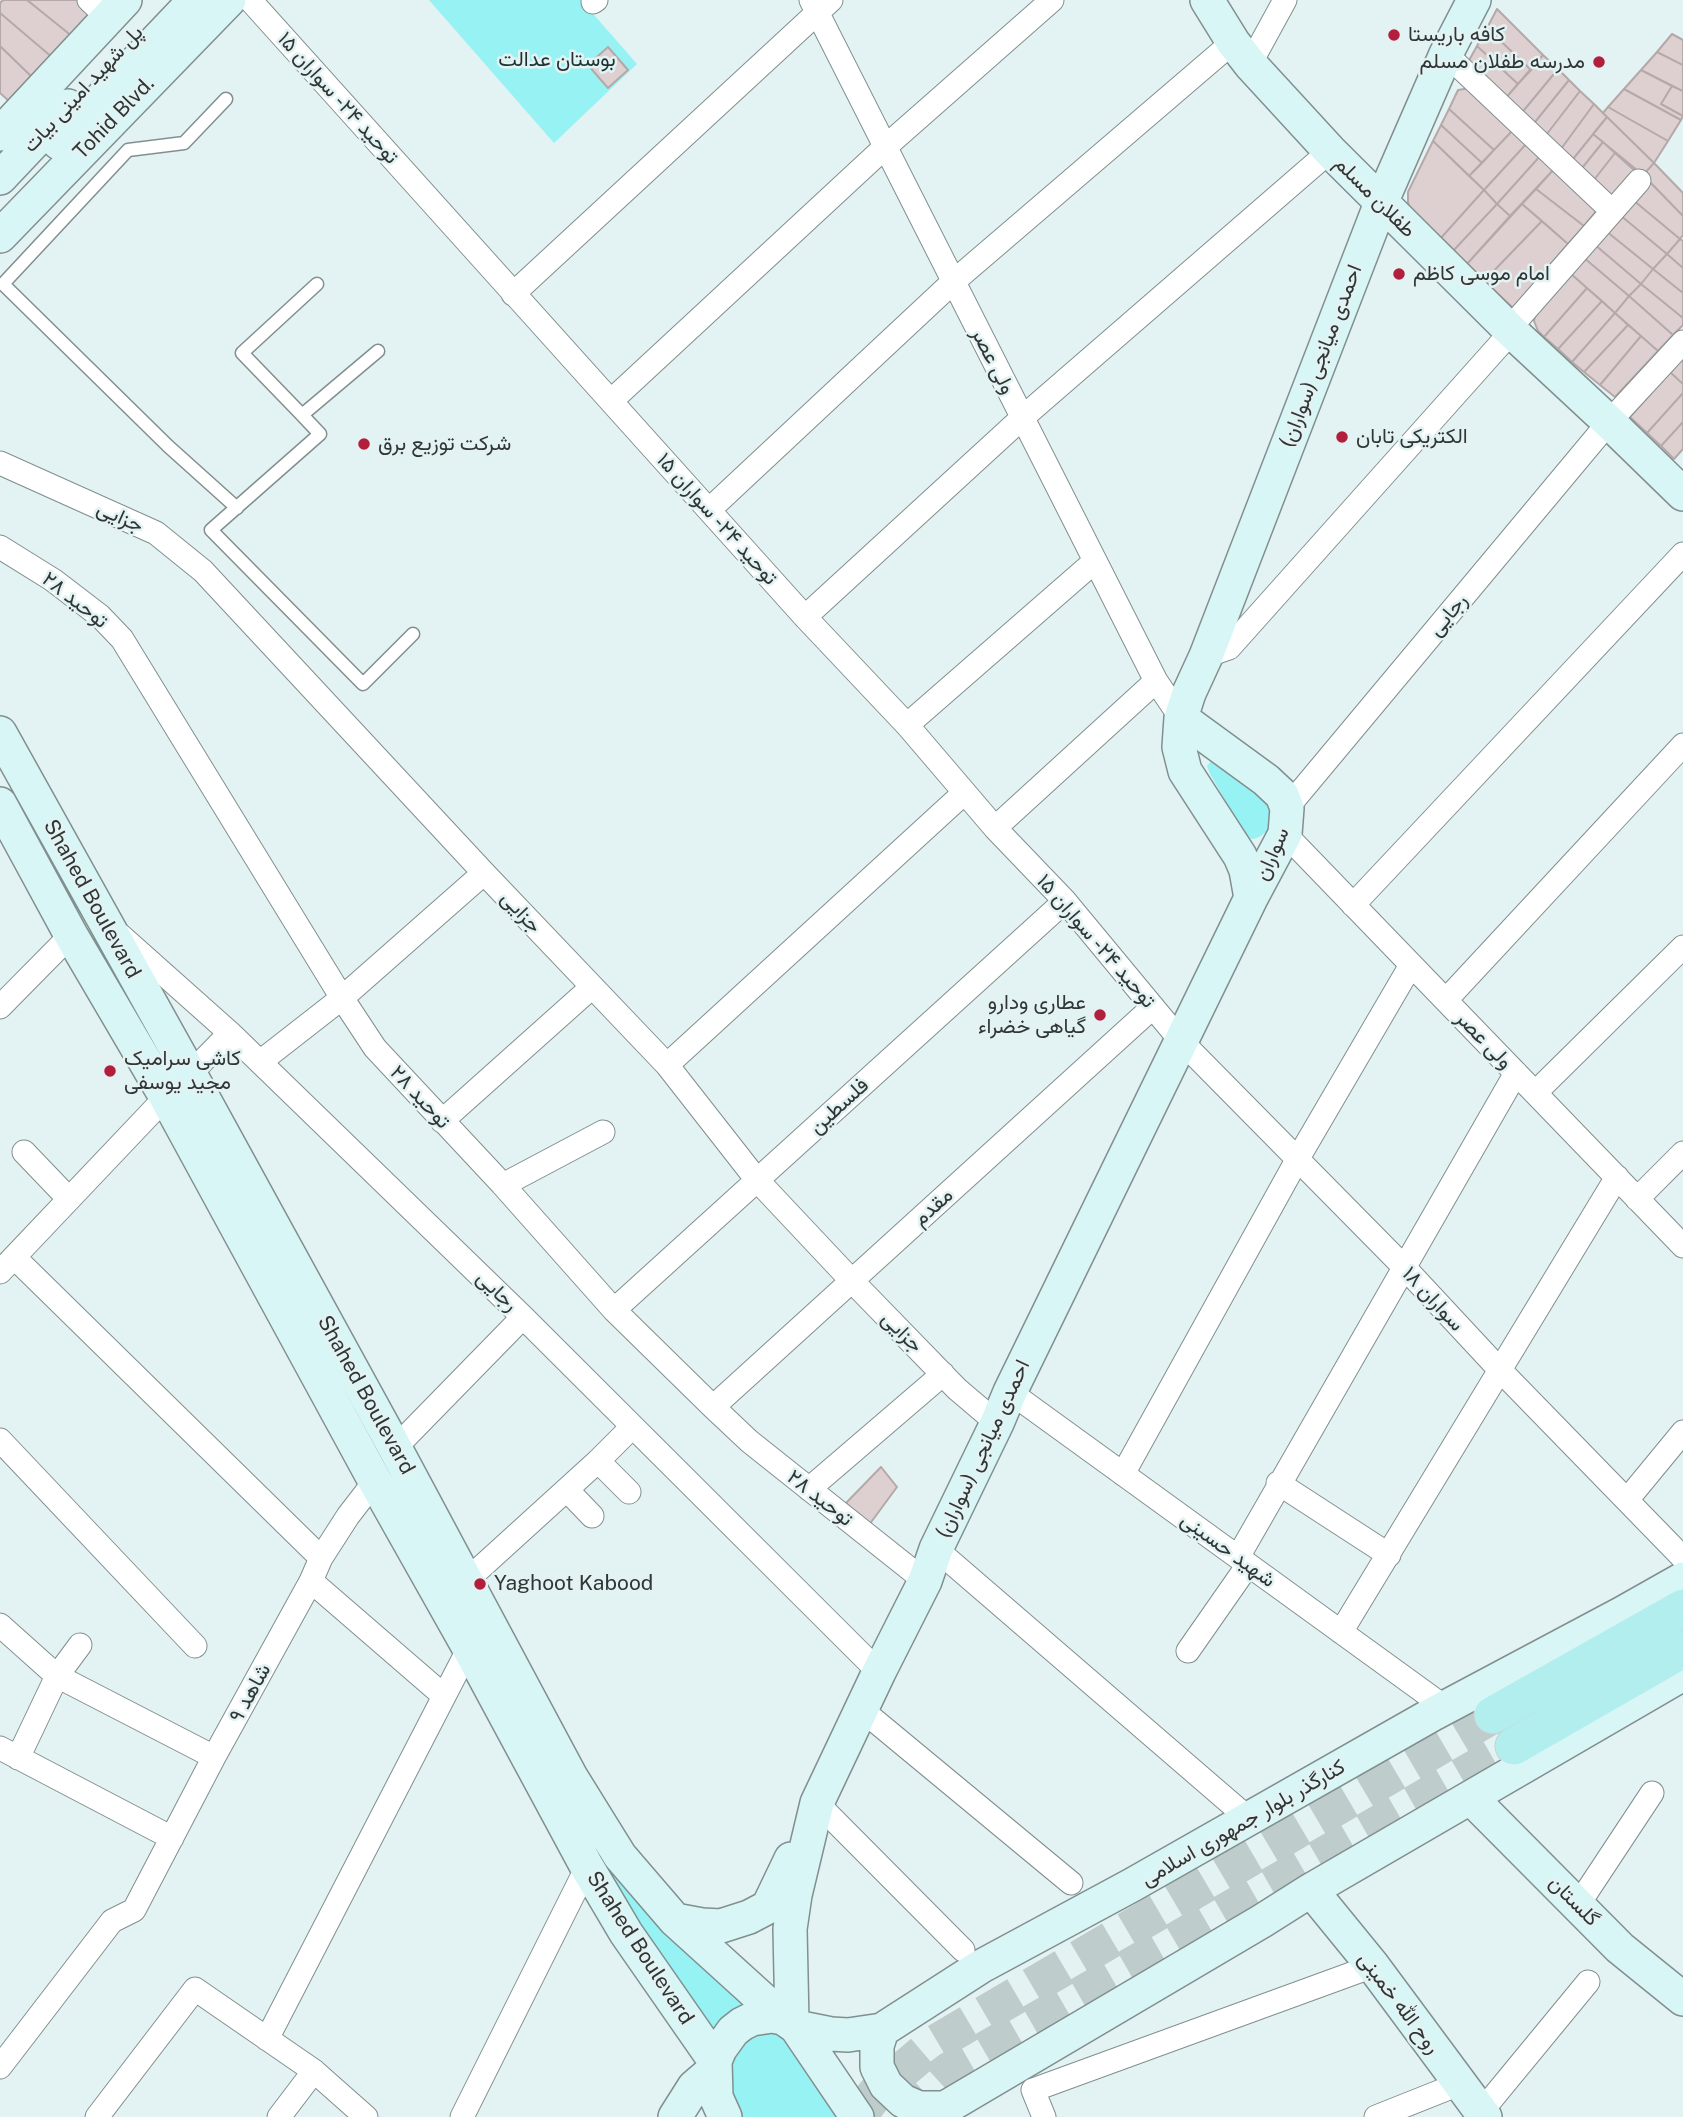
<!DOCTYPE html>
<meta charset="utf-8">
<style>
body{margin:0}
canvas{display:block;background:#e3f2f2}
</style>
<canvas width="1683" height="2117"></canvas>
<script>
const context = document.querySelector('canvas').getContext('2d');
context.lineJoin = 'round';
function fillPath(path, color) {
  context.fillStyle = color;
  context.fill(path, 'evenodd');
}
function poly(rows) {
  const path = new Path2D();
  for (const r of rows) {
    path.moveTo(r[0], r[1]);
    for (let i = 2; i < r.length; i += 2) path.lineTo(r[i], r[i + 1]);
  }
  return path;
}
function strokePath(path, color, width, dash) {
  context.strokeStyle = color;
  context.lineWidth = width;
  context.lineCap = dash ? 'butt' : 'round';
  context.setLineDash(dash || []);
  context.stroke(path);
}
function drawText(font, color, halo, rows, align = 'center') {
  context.font = font + ' "Public Sans",Vazirmatn,sans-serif';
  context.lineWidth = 5;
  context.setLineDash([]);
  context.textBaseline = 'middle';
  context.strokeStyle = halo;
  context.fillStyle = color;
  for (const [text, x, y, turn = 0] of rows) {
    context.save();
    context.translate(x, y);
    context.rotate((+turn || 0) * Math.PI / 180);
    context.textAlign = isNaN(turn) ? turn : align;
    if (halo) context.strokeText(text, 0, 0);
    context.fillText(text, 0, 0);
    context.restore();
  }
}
fillPath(poly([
 [429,0,581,0,637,64,554,143],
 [1211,761,1219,761,1274,811,1271,827,1261,836,1254,839,1247,838,1210,774,1207,766],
 [588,1845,666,1925,755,1998,724,2017,707,2038],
 [782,2032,839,2117,740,2117,727,2090,730,2056,753,2035]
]), '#97f2f3');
const building = poly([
 [3,0,27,0,73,37,53,58,0,13,0,3,3,0],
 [27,0,81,0,97,13,73,37,27,0],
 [1497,9,1543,55,1531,70,1487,28,1497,9],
 [0,13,53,58,34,79,0,46,0,13],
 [1487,28,1531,70,1518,84,1477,46,1487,28],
 [1672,34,1683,40,1683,65,1657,52,1672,34],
 [0,46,34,79,10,102,0,93,0,46],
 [1477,46,1518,84,1504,100,1467,64,1477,46],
 [608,47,628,70,608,88,588,65,608,47],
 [1657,52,1683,65,1683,91,1641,70,1657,52],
 [1543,55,1558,69,1520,115,1504,100,1543,55],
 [1558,69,1569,80,1531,127,1520,115,1558,69],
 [1641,70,1672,86,1661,104,1683,116,1681,120,1624,89,1641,70],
 [1569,80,1580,91,1543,139,1531,127,1569,80],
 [1672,86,1683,91,1683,116,1661,104,1672,86],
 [1470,88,1514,129,1494,150,1449,109,1458,90,1470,88],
 [1624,89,1681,120,1668,141,1608,107,1624,89],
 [1580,91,1594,104,1558,153,1543,139,1580,91],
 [1594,104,1607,117,1569,164,1558,153,1594,104],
 [1608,107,1668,141,1654,163,1603,113,1608,107],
 [1449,109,1494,150,1482,163,1441,125,1449,109],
 [1607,117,1654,163,1643,175,1593,134,1607,117],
 [1441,125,1482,163,1469,176,1433,141,1441,125],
 [1514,129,1528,142,1484,190,1469,176,1514,129],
 [1593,134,1603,142,1578,173,1569,164,1593,134],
 [1433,141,1484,190,1440,239,1410,210,1408,202,1408,192,1433,141],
 [1528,142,1541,155,1497,204,1484,190,1528,142],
 [1603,142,1615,153,1590,185,1578,173,1603,142],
 [1615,153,1635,171,1610,197,1590,185,1615,153],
 [1541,155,1555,168,1510,216,1497,204,1541,155],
 [1654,163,1683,193,1683,216,1643,175,1654,163],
 [1555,168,1598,209,1584,226,1536,189,1555,168],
 [1650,182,1683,216,1683,235,1680,239,1633,200,1650,182],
 [1536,189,1584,226,1568,244,1522,204,1536,189],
 [1484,190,1497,204,1453,251,1440,239,1484,190],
 [1633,200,1680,239,1667,254,1620,215,1633,200],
 [1497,204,1510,216,1467,264,1453,251,1497,204],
 [1522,204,1542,221,1484,281,1467,264,1522,204],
 [1620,215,1667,254,1653,269,1606,231,1620,215],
 [1542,221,1568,244,1513,308,1484,281,1542,221],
 [1606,231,1653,269,1641,284,1594,244,1606,231],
 [1680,239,1683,241,1683,268,1667,254,1680,239],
 [1594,244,1641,284,1629,296,1583,257,1594,244],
 [1667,254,1683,268,1683,293,1653,269,1667,254],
 [1583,257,1629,296,1615,313,1570,273,1583,257],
 [1653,269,1683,293,1683,318,1641,284,1653,269],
 [1570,273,1587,288,1544,337,1538,331,1534,321,1536,311,1570,273],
 [1641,284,1683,318,1683,325,1673,335,1629,296,1641,284],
 [1587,288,1602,301,1558,349,1544,337,1587,288],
 [1629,296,1673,335,1658,351,1615,313,1629,296],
 [1602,301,1615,313,1572,362,1558,349,1602,301],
 [1615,313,1628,325,1584,372,1572,362,1615,313],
 [1628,325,1641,336,1600,385,1584,372,1628,325],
 [1641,336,1658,351,1615,397,1600,385,1641,336],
 [1681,360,1683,362,1683,384,1670,372,1681,360],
 [1670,372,1683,384,1683,393,1647,433,1630,417,1670,372],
 [1683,393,1683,422,1661,446,1647,433,1683,393],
 [1683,422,1683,449,1674,459,1661,446,1683,422],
 [881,1467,897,1487,869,1525,846,1503,881,1467]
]);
fillPath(building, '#ded0d0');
strokePath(building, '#b5a8a8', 2);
strokePath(poly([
 [858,2117,875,2094,932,2045,1493,1715],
 [897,2117,938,2079,950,2070,1514,1746]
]), '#bfcccc', 37, [37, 18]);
const lane = poly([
 [226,99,184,143,128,150,3,284,168,446,237,508],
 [378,351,302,415,320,434,211,530,363,684,413,634],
 [302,415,242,353,317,284]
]);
const street = poly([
 [89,0,108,18],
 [250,0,805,617,907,725,995,828,1065,901,1181,1041,1405,1268,1499,1369,1683,1558],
 [811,0,1156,681,1181,718],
 [593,2,596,0],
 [1446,54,1612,211],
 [1250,64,1285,0],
 [513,294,831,0],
 [1509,329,1639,181],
 [611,401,884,148,1052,0],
 [0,463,156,533,203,571,484,873,667,1065,757,1180,852,1281,957,1389,997,1423],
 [709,510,953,282,1233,42],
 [0,547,53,580,100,616,122,639,342,998,375,1048,503,1185,614,1310,713,1407,749,1441,925,1581],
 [805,617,1022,418,1330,151],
 [1206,656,1229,648,1512,331],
 [907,725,1094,562],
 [1287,808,1609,422,1683,342],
 [995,828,1156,681],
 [1285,834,1683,1246],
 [1353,905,1683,554],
 [120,935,230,1033,523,1317,879,1672],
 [1446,1000,1683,745],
 [0,1007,71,935],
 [260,1062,342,998,484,873],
 [667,1065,964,793],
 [190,1074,230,1033],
 [1535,1093,1683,947],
 [442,1121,592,987],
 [24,1152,69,1199],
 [503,1185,603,1132],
 [1637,1199,1683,1153],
 [15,1258,321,1558],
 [0,1272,166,1097],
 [614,1310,1065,901],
 [1010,1392,1446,1708],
 [713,1407,1153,1007],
 [0,1440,195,1646],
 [395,1448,523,1317],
 [598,1461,629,1492],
 [1123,1474,1297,1160,1411,965],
 [1278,1483,1389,1555],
 [809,1489,943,1374],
 [567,1490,592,1516],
 [1627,1500,1683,1432],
 [936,1549,1249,1819],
 [1238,1557,1516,1073],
 [311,1581,444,1696],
 [466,1581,598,1461,632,1427],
 [0,1625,57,1676,214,1757],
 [1341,1632,1617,1177],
 [1188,1651,1248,1565],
 [862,1710,1071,1883],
 [0,1748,172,1838],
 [18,1758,57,1676,80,1645],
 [817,1803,963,1950],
 [1578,1905,1652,1793],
 [267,2039,469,1648],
 [0,2067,112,1921,134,1910,214,1757,311,1581,321,1558,348,1516,375,1481],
 [1481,2112,1588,1982],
 [97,2117,195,1989,314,2071,366,2117],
 [279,2117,314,2071],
 [462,2117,587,1867],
 [1044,2117,1033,2090,1373,1966],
 [1376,2117,1459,2084]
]);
const secondary = poly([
 [1207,0,1233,42,1250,64,1330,151,1509,329,1609,422,1683,494],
 [0,134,125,0],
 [59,143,195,0],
 [0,178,68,106],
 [0,236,229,0],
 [0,733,190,1074,395,1448,571,1777,620,1856,675,1920,783,2018],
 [0,804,71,935,166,1097,375,1481,469,1648,587,1867,626,1933,715,2061],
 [1251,898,1246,870,1240,856,1185,771,1179,747,1181,718,1189,693,1206,656,1381,203,1446,54,1474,0],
 [1471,1798,1620,1948,1683,1999],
 [1311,1890,1373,1966,1485,2117],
 [675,1920,702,1925,721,1926,749,1917,768,1907,791,1859],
 [792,2022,790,1929,795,1895,817,1803,879,1672,925,1581,936,1549,997,1423,1010,1392,1251,898,1285,834,1287,808,1282,795,1266,780,1181,718],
 [796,2027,831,2034,848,2035,882,2030,980,1967,1132,1885,1433,1714,1621,1614,1683,1579],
 [882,2030,877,2046,877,2067,886,2085,903,2101,919,2108,945,2108],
 [675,2117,694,2087,715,2069],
 [725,2117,716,2097,715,2061,720,2049,733,2031,742,2024,752,2019,772,2016,783,2018,796,2027,857,2117],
 [934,2117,945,2108,1262,1921,1311,1890,1683,1674]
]);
const primary = poly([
 [1493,1715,1683,1608],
 [1514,1746,1683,1649]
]);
strokePath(lane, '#828f8f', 15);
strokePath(street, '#828f8f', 25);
strokePath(secondary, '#828f8f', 36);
strokePath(primary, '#cdcfcf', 39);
strokePath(lane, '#fff', 12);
strokePath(street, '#fff', 23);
strokePath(secondary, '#d9f6f7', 33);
strokePath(primary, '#b2eeee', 37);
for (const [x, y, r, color] of [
 [1394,35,7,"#b21f3d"],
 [1599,62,7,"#b21f3d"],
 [1399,274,7,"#b21f3d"],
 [1342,437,7,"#b21f3d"],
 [364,444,7,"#b21f3d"],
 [1100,1015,7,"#b21f3d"],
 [110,1071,7,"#b21f3d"],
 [480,1584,7,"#b21f3d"]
]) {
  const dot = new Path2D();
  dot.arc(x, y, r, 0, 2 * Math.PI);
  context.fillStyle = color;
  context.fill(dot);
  strokePath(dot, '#e3f2f2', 2.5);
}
drawText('21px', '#303535', '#e3f2f2', [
 ["کافه باریستا",1408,35],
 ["مدرسه طفلان مسلم",1585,62,"right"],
 ["امام موسی کاظم",1413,274],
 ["الکتریکی تابان",1356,437],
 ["شرکت توزیع برق",378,444],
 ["عطاری ودارو",1086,1003,"right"],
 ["گیاهی خضراء",1086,1027,"right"],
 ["کاشی سرامیک",124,1059],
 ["مجید یوسفی",124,1083],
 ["Yaghoot Kabood",494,1584]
], 'left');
drawText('21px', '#1d3232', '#e3f2f2', [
 ["بوستان عدالت",557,60]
]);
drawText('21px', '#303535', '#e3f2f2', [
 ["پل شهید امینی بیات",83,89,-47],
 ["توحید ۲۴- سواران ۱۵",338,98,48],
 ["Tohid Blvd.",114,118,-46],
 ["طفلان مسلم",1375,197,45],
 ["احمدی میانجی (سواران)",1321,356,-69],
 ["ولی عصر",993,361,63],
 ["جزایی",120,517,24],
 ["توحید ۲۴- سواران ۱۵",717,519,48],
 ["توحید ۲۸",75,600,38],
 ["رجایی",1448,615,-50],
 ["سواران",1272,854,-66],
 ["Shahed Boulevard",92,899,61],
 ["جزایی",521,912,47],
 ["توحید ۲۴- سواران ۱۵",1096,941,49],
 ["ولی عصر",1484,1040,46],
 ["توحید ۲۸",420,1097,47],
 ["فلسطین",839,1106,-42],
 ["مقدم",933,1207,-42],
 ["رجایی",497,1291,44],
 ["سواران ۱۸",1433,1299,47],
 ["جزایی",902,1332,45],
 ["Shahed Boulevard",366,1395,61],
 ["احمدی میانجی (سواران)",983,1449,-65],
 ["توحید ۲۸",820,1498,38],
 ["شهید حسینی",1228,1550,36],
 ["شاهد ۹",250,1693,-61],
 ["کنارگذر بلوار جمهوری اسلامی",1243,1823,-30],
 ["گلستان",1574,1901,45],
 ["Shahed Boulevard",640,1948,57],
 ["روح الله خمینی",1399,2003,53]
]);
</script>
